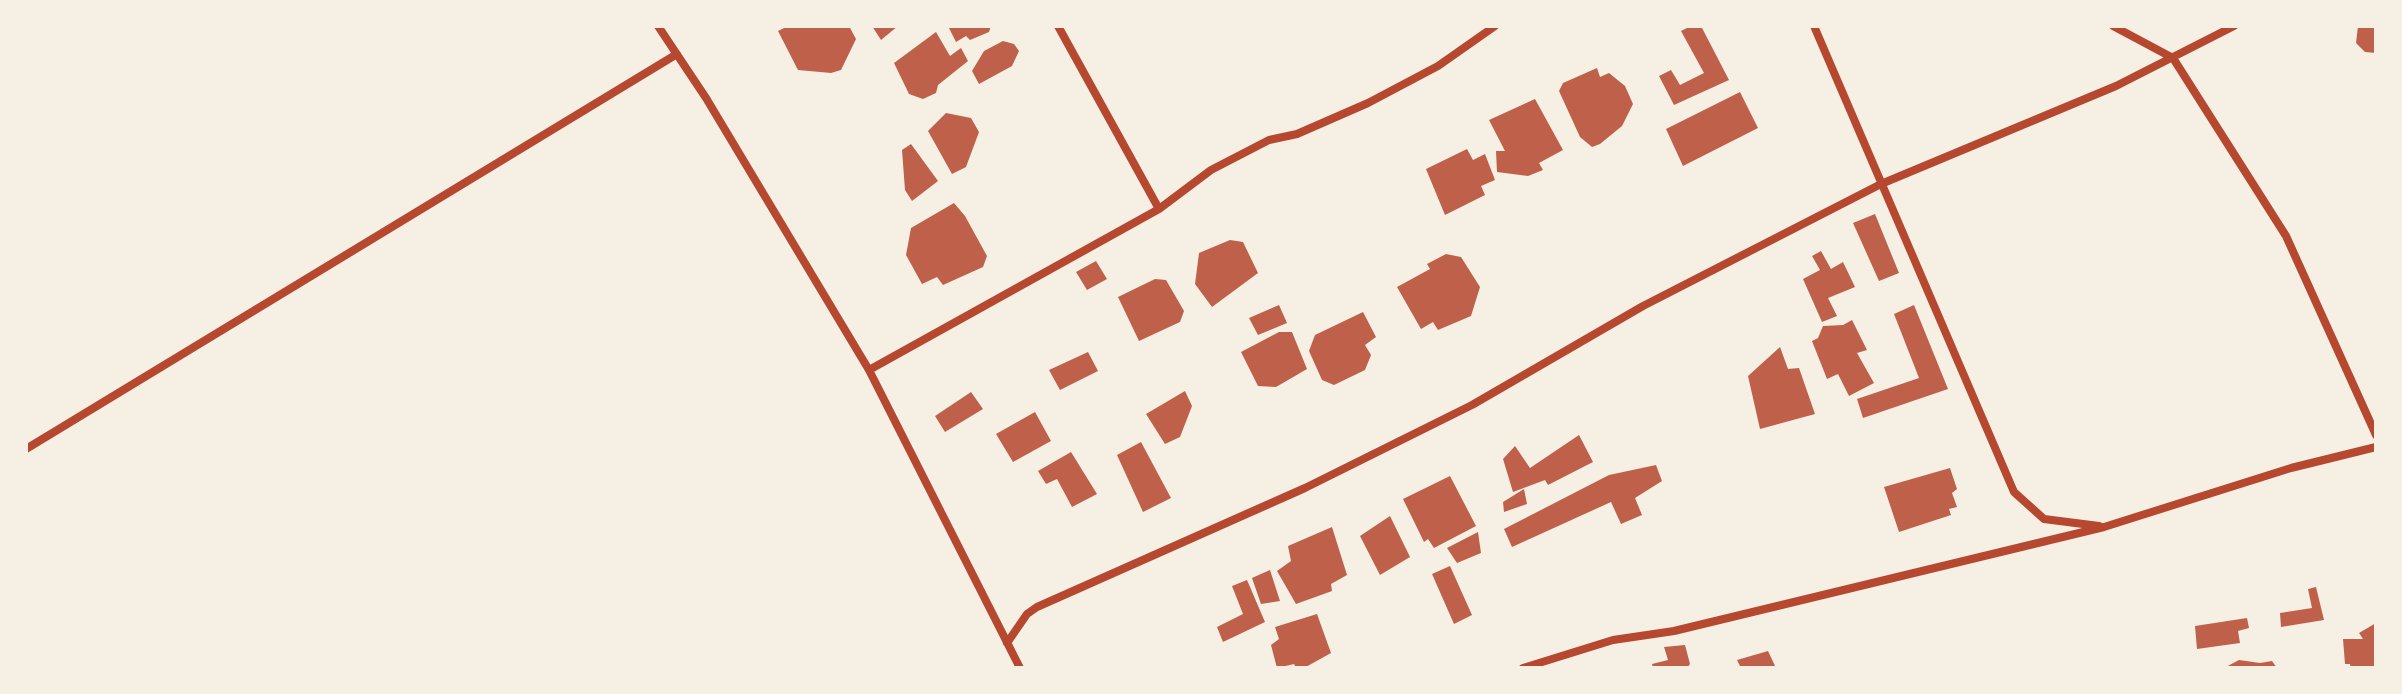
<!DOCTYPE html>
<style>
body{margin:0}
#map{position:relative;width:2402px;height:694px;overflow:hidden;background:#f6efe4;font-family:Georgia,serif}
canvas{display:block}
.frame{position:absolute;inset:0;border:28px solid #f6efe4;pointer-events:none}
</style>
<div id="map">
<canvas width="2402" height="694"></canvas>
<div class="frame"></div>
</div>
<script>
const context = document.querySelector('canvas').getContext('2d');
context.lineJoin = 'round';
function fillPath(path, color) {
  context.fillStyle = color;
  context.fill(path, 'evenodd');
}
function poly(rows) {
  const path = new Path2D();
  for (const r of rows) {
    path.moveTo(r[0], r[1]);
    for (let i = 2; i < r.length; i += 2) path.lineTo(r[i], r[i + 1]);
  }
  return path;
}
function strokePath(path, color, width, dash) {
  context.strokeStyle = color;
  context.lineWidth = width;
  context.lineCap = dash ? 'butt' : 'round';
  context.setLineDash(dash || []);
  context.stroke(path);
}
fillPath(poly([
 [788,26,849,26,856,39,841,70,831,73,798,70,778,31],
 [872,26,898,26,881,40],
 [948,26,991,26,989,32,970,40,966,36,956,42],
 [1691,26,1701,26,1729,80,1674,105,1659,76,1671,70,1680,85,1704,73,1681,31],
 [2358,26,2376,26,2376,53,2365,52,2356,43],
 [936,32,950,56,961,48,968,61,938,85,936,93,923,99,909,94,894,63],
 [1003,41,1014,44,1019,51,1012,66,979,84,972,71,984,51],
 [1597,68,1600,77,1609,73,1625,86,1633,104,1622,126,1600,144,1592,147,1580,137,1559,91,1563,83],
 [1740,92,1758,128,1683,166,1666,129],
 [1535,99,1563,150,1539,163,1543,170,1528,176,1497,172,1496,151,1505,151,1489,120],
 [946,113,971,118,979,132,966,167,952,174,928,131],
 [911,144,938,181,912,201,905,190,902,150],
 [1467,149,1473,160,1485,154,1495,180,1481,186,1485,195,1445,215,1426,169],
 [954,203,965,216,987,256,983,267,943,285,937,277,922,284,906,255,911,228],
 [1875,214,1899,273,1879,281,1853,223],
 [1230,240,1243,242,1258,273,1212,307,1195,284,1199,253],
 [1821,251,1831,269,1843,262,1855,287,1828,298,1837,316,1822,322,1803,279,1820,270,1812,256],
 [1446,254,1461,257,1480,287,1471,316,1438,330,1433,322,1421,329,1397,287,1430,269,1427,264],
 [1096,261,1107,279,1087,290,1076,272],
 [1155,279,1166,280,1184,311,1180,322,1139,341,1118,297],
 [1279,305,1287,323,1258,335,1249,318],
 [1914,305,1948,389,1863,418,1857,399,1919,378,1894,314],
 [1363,312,1376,337,1365,345,1371,355,1365,370,1334,385,1322,380,1309,351,1315,335],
 [1852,320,1867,350,1857,353,1874,383,1849,396,1838,374,1827,379,1812,341,1818,338,1823,326,1843,325],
 [1279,332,1292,332,1307,369,1276,387,1258,386,1241,352],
 [1780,347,1788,369,1799,368,1815,414,1760,429,1748,376],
 [1088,352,1098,371,1060,390,1049,370],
 [1185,391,1192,406,1180,437,1165,444,1146,414],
 [971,392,983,409,945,432,935,416],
 [1035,412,1051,441,1013,462,996,434],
 [1579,435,1593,462,1548,485,1545,480,1513,492,1503,459,1515,446,1530,468],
 [1141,442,1171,498,1143,512,1117,455],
 [1071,452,1097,494,1072,507,1057,479,1046,484,1038,471],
 [1656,465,1662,481,1635,498,1642,515,1621,524,1611,502,1512,547,1504,529,1609,475],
 [1950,468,1957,489,1952,493,1957,507,1949,509,1951,515,1899,532,1884,487],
 [1450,476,1476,526,1434,548,1428,539,1424,542,1403,499],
 [1524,489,1527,504,1504,512,1503,502],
 [1390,516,1410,557,1380,575,1360,536],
 [1332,527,1347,575,1331,584,1332,591,1296,604,1277,571,1291,561,1288,546],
 [1478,532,1481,553,1457,563,1447,548],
 [1450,566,1472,615,1454,624,1432,574],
 [1270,570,1280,601,1261,604,1252,578],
 [1247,580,1265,622,1223,642,1217,627,1243,614,1232,586],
 [2316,587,2324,620,2281,627,2280,613,2312,608,2308,589],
 [1317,614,1331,653,1304,668,1296,668,1294,664,1277,668,1271,645,1279,639,1275,627],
 [2247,618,2249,628,2238,631,2240,643,2197,649,2195,626],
 [2376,623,2376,668,2351,668,2350,664,2345,664,2343,639,2363,639,2359,633],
 [1685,645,1690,664,1687,668,1653,668,1652,664,1668,660,1664,647],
 [1768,651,1776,668,1741,668,1737,660],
 [2239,660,2260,663,2272,661,2277,668,2224,668]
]), '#bf614a');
strokePath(poly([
 [658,26,706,98,869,370,1020,668],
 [1058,26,1159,209],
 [1814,26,2014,492,2044,519,2099,526],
 [2113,26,2173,58,2286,236,2376,435],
 [869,370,1159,209,1211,170,1269,140,1297,134,1368,103,1438,66,1495,26],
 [26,449,677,54],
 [1007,643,1027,614,1037,607,1305,488,1472,405,1643,306,1881,184,2116,86,2234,26],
 [1523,668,1613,640,1674,631,2104,527,2291,468,2376,447]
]), '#b5482f', 8);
</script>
